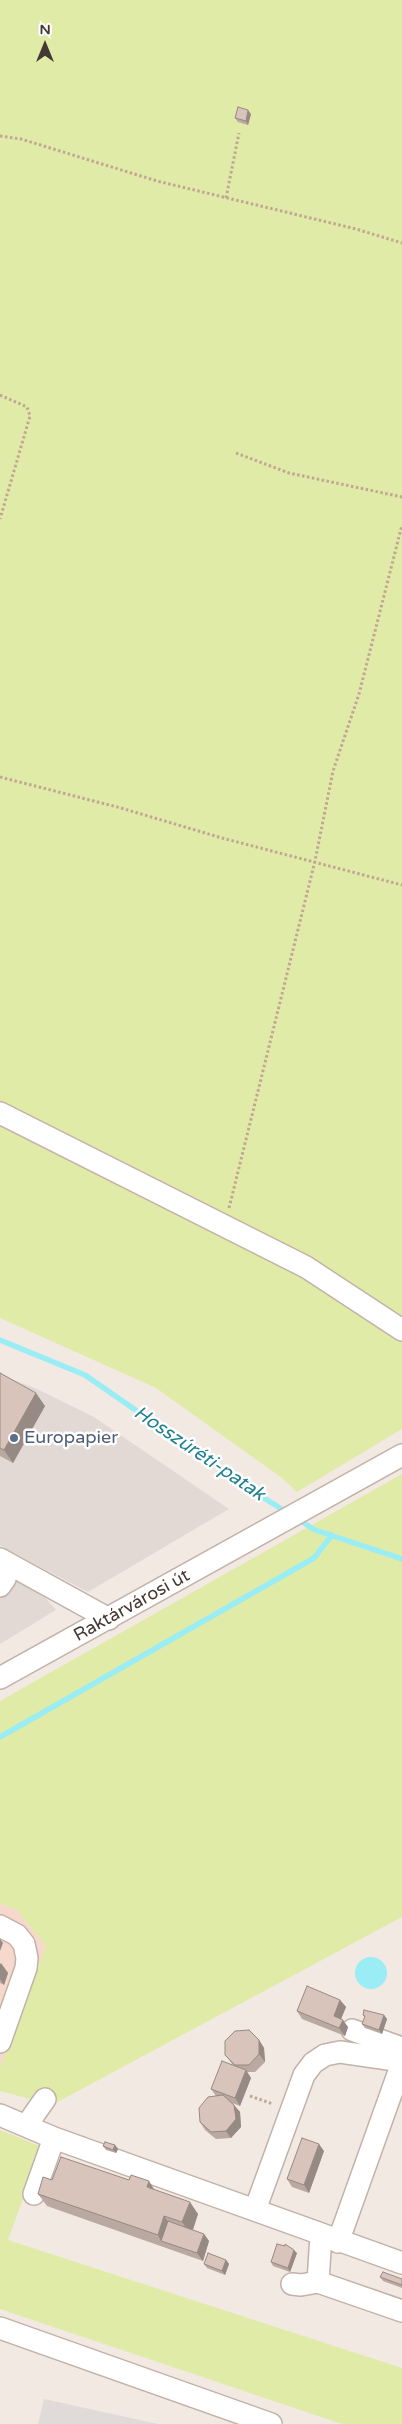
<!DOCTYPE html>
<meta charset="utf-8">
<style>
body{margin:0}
#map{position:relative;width:402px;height:2424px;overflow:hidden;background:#f3e9e3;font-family:"Varela Round",sans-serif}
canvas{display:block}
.north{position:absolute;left:20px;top:20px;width:50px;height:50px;-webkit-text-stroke:4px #fff;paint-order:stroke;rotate:0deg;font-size:14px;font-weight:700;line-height:20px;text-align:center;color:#453933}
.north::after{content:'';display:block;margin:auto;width:18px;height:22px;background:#453933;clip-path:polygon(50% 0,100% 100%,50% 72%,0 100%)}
</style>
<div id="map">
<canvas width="402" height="2424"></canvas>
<div class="north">N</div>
</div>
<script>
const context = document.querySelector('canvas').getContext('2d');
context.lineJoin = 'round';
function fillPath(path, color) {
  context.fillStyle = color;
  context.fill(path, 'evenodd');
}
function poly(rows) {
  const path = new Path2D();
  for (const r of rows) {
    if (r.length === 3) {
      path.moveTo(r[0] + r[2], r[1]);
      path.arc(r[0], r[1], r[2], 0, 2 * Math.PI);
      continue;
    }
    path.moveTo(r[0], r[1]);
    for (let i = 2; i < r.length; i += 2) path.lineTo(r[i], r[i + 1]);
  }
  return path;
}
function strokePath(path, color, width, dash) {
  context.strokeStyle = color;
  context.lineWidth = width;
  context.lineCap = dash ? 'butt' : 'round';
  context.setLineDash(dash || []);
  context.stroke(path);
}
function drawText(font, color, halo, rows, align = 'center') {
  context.font = font + ' "Varela Round",sans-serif';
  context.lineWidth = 5;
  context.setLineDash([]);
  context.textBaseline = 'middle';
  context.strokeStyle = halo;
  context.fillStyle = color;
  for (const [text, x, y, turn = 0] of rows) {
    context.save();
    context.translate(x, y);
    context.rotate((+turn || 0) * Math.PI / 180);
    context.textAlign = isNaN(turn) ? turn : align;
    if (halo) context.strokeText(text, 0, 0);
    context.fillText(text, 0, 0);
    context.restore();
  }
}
fillPath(poly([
 [0,1904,16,1909,46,1946,0,2067]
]), '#f7d8cc');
fillPath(poly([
 [0,1375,35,1388,94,1417,229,1509,88,1592,0,1546],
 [0,1569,39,1591,56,1610,0,1644]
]), '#e2d9d5');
fillPath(poly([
 [0,0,402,0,402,1429,297,1492,282,1478,156,1388,0,1318],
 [402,1474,402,1917,52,2105,0,2091,0,2067,46,1946,16,1909,0,1904,0,1701],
 [0,2130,42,2147,8,2240,402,2368,402,2424,342,2424,0,2309]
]), '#e1eba8');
fillPath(poly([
 [44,2399,158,2424,38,2424]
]), '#e0dbd9');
fillPath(poly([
 [371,1973,16]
]), '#9aecf5');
strokePath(poly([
 [0,1340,85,1375,248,1488,288,1513],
 [296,1518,315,1530,402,1559],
 [0,1737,314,1558,332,1535]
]), '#9aecf5', 5.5);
const minor = poly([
 [0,1113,306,1267,402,1330],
 [0,1559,109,1619],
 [0,1586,5,1579],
 [0,1678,402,1455],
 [0,1926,17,1935,24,1944,27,1958,26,1968,0,2042],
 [352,2030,399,2047,402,2060],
 [0,2115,54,2138,402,2263],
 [26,2126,45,2099],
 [34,2194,54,2138],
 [255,2210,304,2075,313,2063,325,2055,340,2052,402,2061],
 [321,2235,318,2282,402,2311],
 [338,2242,402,2063],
 [292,2284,301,2285,318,2282],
 [0,2328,271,2424]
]);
strokePath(minor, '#c2b2a8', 24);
strokePath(poly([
 [0,136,21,139,157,181,356,229,402,243],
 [226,198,239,133],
 [0,395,27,407,30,416,0,519],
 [236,453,289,473,402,497],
 [0,777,121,808,222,838,402,885],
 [229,1208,315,861,333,771,359,694,402,525],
 [250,2096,273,2104]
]), '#c2a595', 3, [2.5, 2.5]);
strokePath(minor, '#fff', 21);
fillPath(poly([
 [251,114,248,125,238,122,235,118],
 [0,1373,45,1406,13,1463,0,1456],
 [0,1963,8,1973,4,1985,0,1983],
 [340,2000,346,2007,341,2019,348,2027,345,2036,302,2019,297,2011],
 [363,2015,384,2015,387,2019,382,2034,365,2028,362,2024,365,2018],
 [259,2040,264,2048,265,2062,255,2072,247,2072,251,2078,240,2106,232,2103,240,2112,241,2127,231,2138,216,2139,205,2130,200,2122,216,2096,211,2089,233,2065,225,2055],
 [115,2145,118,2149,116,2153,106,2150,103,2146],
 [324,2151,309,2193,292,2187,287,2179],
 [52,2180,154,2189,198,2214,193,2230,204,2234,209,2241,203,2261,47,2206,38,2194],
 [297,2253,290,2272,273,2266,271,2262],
 [226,2260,229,2264,225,2275,207,2268,204,2264],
 [380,2277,402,2279,402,2288,383,2281]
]), '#baa9a1');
fillPath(poly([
 [248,110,251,114,248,125,246,121],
 [36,1393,45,1406,13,1463,4,1450],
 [0,1939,3,1943,0,1951],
 [1,1963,8,1973,4,1985,0,1979,0,1965],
 [340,2000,346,2007,339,2024,334,2016],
 [384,2015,387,2019,382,2034,379,2030],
 [343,2020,348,2027,345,2036,339,2028],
 [259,2040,264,2048,265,2062,259,2054],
 [246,2070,251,2078,240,2106,235,2098],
 [234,2105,240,2112,241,2127,231,2138,226,2131],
 [319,2144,324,2151,309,2193,304,2185],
 [115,2145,118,2149,116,2153,113,2150],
 [149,2181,157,2194,147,2187],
 [190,2202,198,2214,191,2235,182,2222],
 [164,2216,173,2229,161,2241,158,2235],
 [204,2234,209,2241,203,2261,197,2253],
 [294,2250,297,2253,290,2272,288,2268],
 [226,2260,229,2264,225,2275,222,2271]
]), '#978983');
const building = poly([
 [238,107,248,110,246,121,235,118,238,107],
 [0,1373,36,1393,4,1450,0,1448,0,1373],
 [307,1986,340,2000,334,2016,343,2020,339,2028,297,2011,307,1986],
 [364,2010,384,2015,379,2030,362,2024,365,2016,363,2015,364,2010],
 [249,2030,259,2040,259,2054,249,2065,235,2065,225,2055,225,2041,235,2031,249,2030],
 [222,2061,246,2070,235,2098,211,2089,222,2061],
 [223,2095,234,2105,236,2119,226,2131,211,2132,200,2122,199,2108,208,2097,223,2095],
 [302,2138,319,2144,304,2185,287,2179,302,2138],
 [105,2142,115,2145,113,2150,103,2146,105,2142],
 [61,2157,129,2180,131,2175,149,2181,147,2187,190,2202,182,2222,164,2216,158,2235,38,2194,43,2177,52,2180,61,2157],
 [168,2221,204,2234,197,2253,161,2241,168,2221],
 [277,2244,285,2246,285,2244,294,2250,288,2268,271,2262,277,2244],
 [208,2253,226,2260,222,2271,204,2264,208,2253],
 [383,2272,402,2279,402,2285,380,2277,383,2272]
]);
fillPath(building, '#d8c4bb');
strokePath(building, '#978983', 1);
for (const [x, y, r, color] of [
 [14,1438,5,"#5c6f8a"]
]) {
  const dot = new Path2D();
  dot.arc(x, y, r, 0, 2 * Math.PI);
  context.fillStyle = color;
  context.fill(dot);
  strokePath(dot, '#fff', 2);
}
drawText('18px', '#4e5e75', '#fff', [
 ["Europapier",24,1438]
], 'left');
drawText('18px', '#453933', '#fff', [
 ["Raktárvárosi út",132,1606,-29]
]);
drawText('italic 19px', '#20828f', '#fff', [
 ["Hosszúréti-patak",199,1454,34]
]);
</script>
